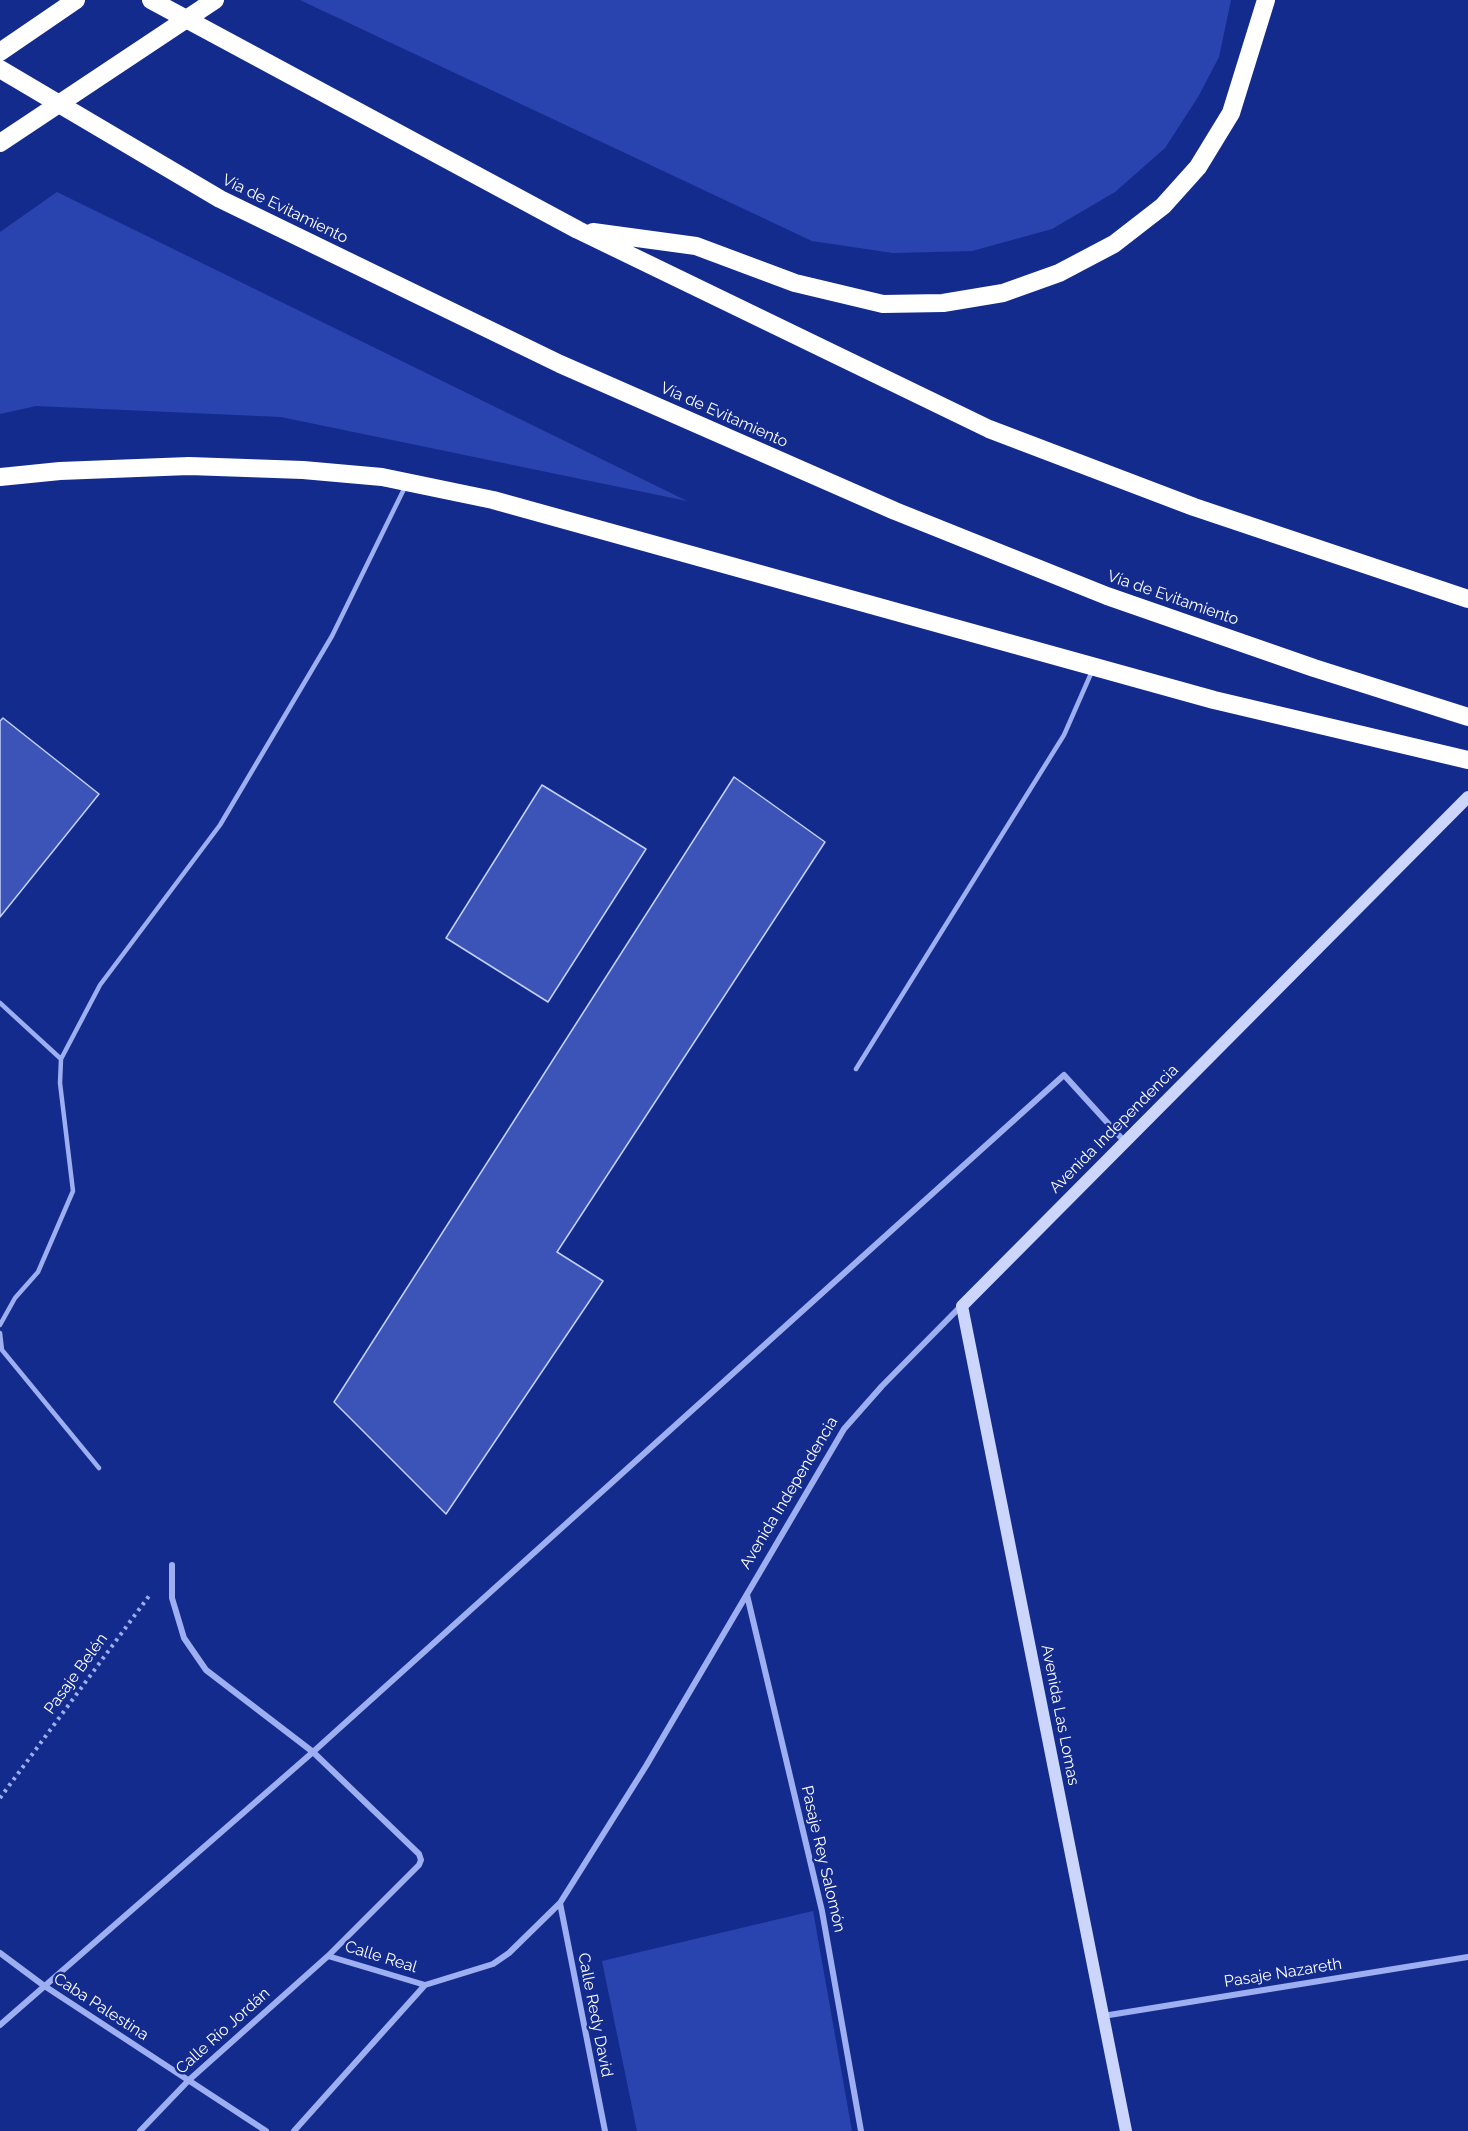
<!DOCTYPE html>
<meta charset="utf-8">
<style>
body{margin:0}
canvas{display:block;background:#142b8e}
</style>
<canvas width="1468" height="2131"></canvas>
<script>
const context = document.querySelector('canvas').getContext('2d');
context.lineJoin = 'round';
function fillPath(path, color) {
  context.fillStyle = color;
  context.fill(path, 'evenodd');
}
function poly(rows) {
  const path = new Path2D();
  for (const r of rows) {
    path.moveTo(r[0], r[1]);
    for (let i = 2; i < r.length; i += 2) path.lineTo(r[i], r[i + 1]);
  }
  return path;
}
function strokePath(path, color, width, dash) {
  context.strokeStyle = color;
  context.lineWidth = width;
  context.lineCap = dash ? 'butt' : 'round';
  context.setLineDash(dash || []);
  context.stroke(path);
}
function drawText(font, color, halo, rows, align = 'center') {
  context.font = font + ' Raleway,sans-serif';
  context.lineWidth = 5;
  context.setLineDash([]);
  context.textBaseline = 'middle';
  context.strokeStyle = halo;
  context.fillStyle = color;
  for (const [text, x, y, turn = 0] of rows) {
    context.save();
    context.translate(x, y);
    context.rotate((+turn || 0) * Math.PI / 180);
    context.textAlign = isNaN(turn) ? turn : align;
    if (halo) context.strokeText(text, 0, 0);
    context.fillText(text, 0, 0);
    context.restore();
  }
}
fillPath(poly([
 [300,0,1231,0,1219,57,1198,97,1165,148,1115,192,1052,229,972,251,893,253,812,241],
 [57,192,687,501,281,417,36,406,0,414,0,232],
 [813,1911,852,2131,637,2131,602,1961]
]), '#2944af');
const building = poly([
 [3,718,99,794,0,917,0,721,3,718],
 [734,777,825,842,557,1252,603,1281,446,1514,334,1402,734,777],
 [542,785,646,849,548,1002,446,938,542,785]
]);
fillPath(building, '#3c54b7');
strokePath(building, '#c4d0fc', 1.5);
strokePath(poly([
 [0,1798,149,1596]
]), '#9daef1', 4, [3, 4.5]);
strokePath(poly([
 [0,1003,61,1059],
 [856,1069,1064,735,1093,669],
 [0,1325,15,1298,38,1272,73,1191,60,1083,61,1059,100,985,220,825,332,636,405,487],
 [0,1333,2,1350,99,1468]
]), '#9daef1', 4.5);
strokePath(poly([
 [747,1595,822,1911,861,2131],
 [560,1903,605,2131],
 [0,1953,43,1985,266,2131],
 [328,1956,425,1985],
 [1103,2016,1468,1957],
 [0,2025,313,1752,1064,1075,1125,1142],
 [140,2131,189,2080,328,1956,419,1865,421,1860,419,1854,313,1752,206,1670,184,1638,172,1598,172,1565],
 [294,2131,425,1985,493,1964,509,1953,560,1903,646,1766,844,1429,882,1386,961,1306]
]), '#9daef1', 6);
strokePath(poly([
 [1126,2131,962,1306,1468,797]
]), '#ccd5fb', 12);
strokePath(poly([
 [151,0,578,230,989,429,1194,507,1468,599],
 [0,52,76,0],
 [0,69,220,199,560,364,895,511,1107,596,1314,668,1468,717],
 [593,232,696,246,795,283,883,304,943,303,1003,293,1059,273,1114,244,1163,206,1198,167,1231,113,1266,0],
 [0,477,60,471,189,466,303,470,382,477,493,500,1214,700,1468,760]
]), '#fff', 18);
strokePath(poly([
 [0,143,215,0]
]), '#fff', 18);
drawText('16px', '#fff', '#142b8e', [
 ["Vía de Evitamiento",285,209,26],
 ["Vía de Evitamiento",724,415,24],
 ["Vía de Evitamiento",1173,598,19],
 ["Avenida Independencia",1114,1129,-45],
 ["Avenida Independencia",789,1493,-59],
 ["Pasaje Belén",76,1674,-54],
 ["Avenida Las Lomas",1060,1715,79],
 ["Pasaje Rey Salomón",823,1859,77],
 ["Calle Real",381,1957,17],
 ["Pasaje Nazareth",1283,1973,-9],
 ["Caba Palestina",101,2007,33],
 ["Calle Redy David",595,2015,79],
 ["Calle Río Jordán",223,2031,-42]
]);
</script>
